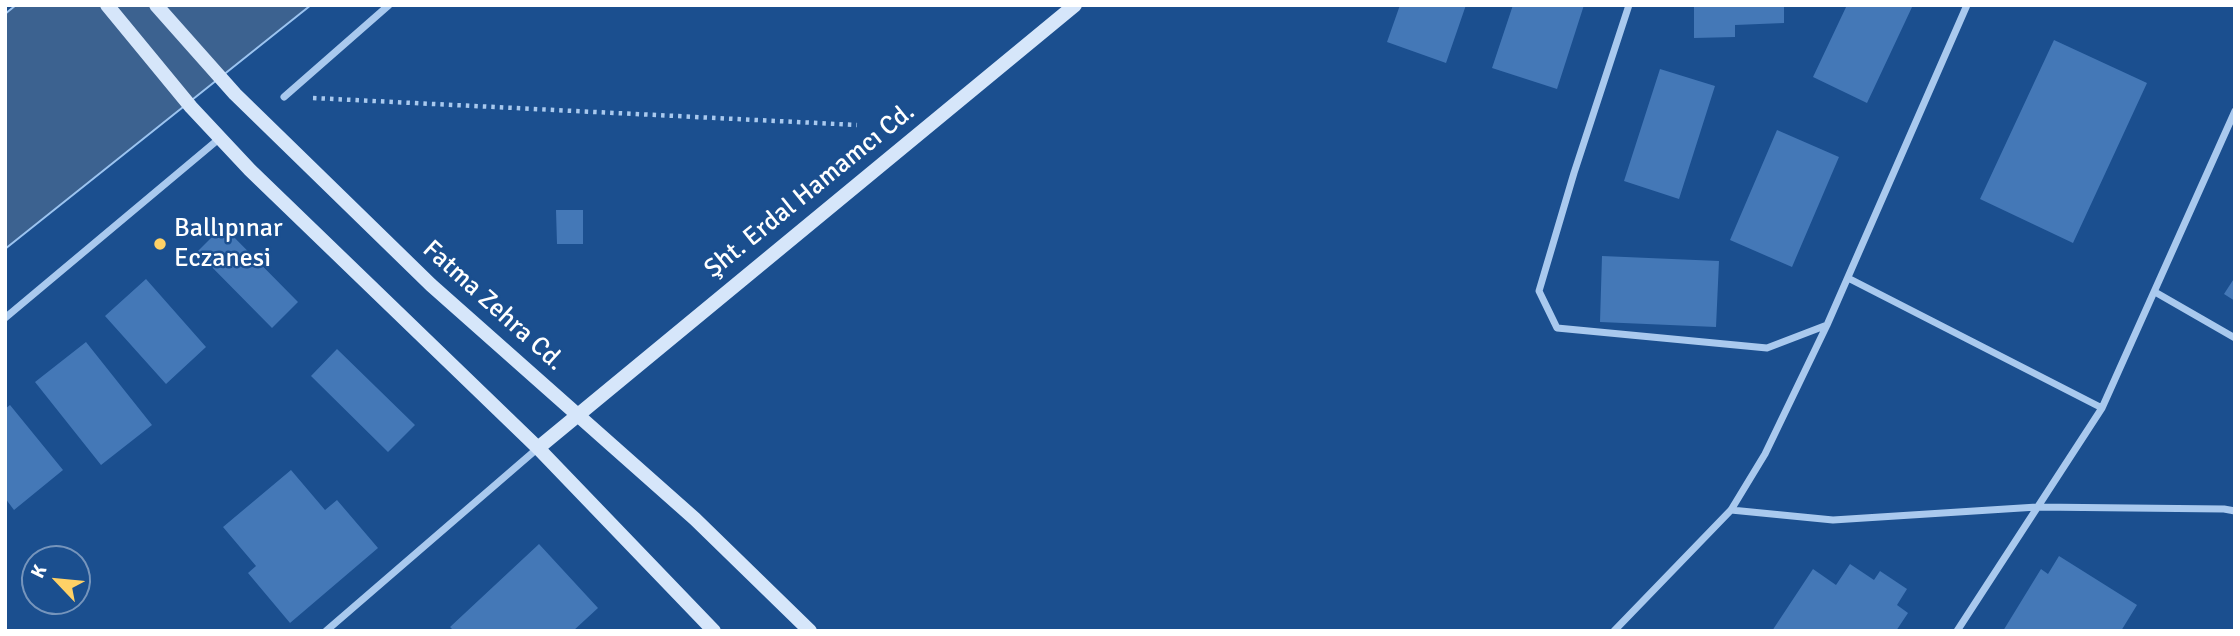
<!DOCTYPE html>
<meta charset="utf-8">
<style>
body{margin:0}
#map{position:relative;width:2240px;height:636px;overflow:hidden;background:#1b4f8f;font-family:Signika,sans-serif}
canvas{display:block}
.frame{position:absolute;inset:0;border:7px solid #fff;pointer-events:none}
.north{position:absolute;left:21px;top:545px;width:70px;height:70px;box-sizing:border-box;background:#1b4f8f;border:2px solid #7695bc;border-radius:50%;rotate:296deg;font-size:19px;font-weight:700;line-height:28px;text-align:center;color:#fff}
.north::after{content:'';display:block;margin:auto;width:24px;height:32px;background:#ffd166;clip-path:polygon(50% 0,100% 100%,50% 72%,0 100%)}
</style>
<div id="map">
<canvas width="2240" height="636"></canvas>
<div class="frame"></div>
<div class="north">K</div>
</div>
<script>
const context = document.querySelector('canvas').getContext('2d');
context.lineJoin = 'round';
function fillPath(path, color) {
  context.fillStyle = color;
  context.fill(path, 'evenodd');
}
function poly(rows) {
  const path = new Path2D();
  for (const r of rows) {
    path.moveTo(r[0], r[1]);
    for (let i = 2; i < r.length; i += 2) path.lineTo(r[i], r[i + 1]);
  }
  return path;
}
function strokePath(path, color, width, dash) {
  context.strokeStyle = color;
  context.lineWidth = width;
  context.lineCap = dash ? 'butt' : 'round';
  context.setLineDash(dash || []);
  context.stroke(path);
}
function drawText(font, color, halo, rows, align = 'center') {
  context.font = font + ' Signika,sans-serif';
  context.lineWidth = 5;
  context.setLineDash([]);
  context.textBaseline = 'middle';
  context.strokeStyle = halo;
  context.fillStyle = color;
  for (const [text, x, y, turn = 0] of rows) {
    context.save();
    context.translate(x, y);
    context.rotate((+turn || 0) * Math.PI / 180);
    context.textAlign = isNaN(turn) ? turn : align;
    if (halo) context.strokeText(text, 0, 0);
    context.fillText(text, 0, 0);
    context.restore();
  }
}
const water = poly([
 [16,5,311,5,5,249,5,14,16,5]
]);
fillPath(water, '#3c6290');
strokePath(water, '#9cc4f0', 2);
fillPath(poly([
 [1400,5,1466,5,1446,63,1387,42],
 [1513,5,1584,5,1557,89,1492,68],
 [1694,5,1784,5,1784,23,1735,25,1735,37,1694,38],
 [1847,5,1913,5,1867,103,1813,77],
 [2054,40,2147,83,2073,243,1980,199],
 [1660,69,1715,86,1679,199,1624,181],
 [1777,130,1839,157,1792,267,1730,240],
 [556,210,583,210,583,244,557,244],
 [223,226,298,302,272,328,197,252],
 [1602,256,1719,261,1716,327,1600,322],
 [2235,277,2235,301,2224,294],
 [146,279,206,347,166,384,105,316],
 [86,342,152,425,101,465,35,382],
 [337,349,415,425,388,452,311,376],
 [10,405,63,470,14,510,5,498,5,409],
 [291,470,325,510,337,500,378,548,290,623,248,573,256,566,223,527],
 [539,544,598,608,573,631,454,631,450,627],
 [2059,556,2137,605,2121,631,2003,631,2041,569,2048,574],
 [1850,564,1874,580,1880,571,1907,589,1897,605,1908,613,1896,631,1772,631,1813,569,1836,585]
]), '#4478b7');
strokePath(poly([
 [313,98,857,125]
]), '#a9c9ee', 4.5, [3.5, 5]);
strokePath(poly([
 [1629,5,1574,173,1539,291,1557,328,1767,348,1827,325,1967,5],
 [284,97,389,5],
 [1848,278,2102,408],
 [2155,292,2235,338],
 [5,318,220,138],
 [1731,510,1833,520,2037,507,2224,509,2235,511],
 [326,631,538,448],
 [1614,631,1731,510,1765,454,1827,325],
 [1957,631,2102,408,2235,111]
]), '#a9c9ee', 7);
strokePath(poly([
 [107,5,191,107,250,170,538,448,714,631],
 [156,5,235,94,431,285,695,519,810,631],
 [538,448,1075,5]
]), '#d6e6fa', 14);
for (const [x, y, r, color] of [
 [160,244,7,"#ffd166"]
]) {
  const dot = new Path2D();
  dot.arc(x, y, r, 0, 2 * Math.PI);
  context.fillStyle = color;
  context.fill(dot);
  strokePath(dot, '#1b4f8f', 2.5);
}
drawText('26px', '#fff', '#1b4f8f', [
 ["Şht. Erdal Hamamcı Cd.",810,191,-39],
 ["Fatma Zehra Cd.",493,306,42]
]);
drawText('26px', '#fff', '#1b4f8f', [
 ["Ballıpınar",174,229],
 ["Eczanesi",174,259]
], 'left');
</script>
